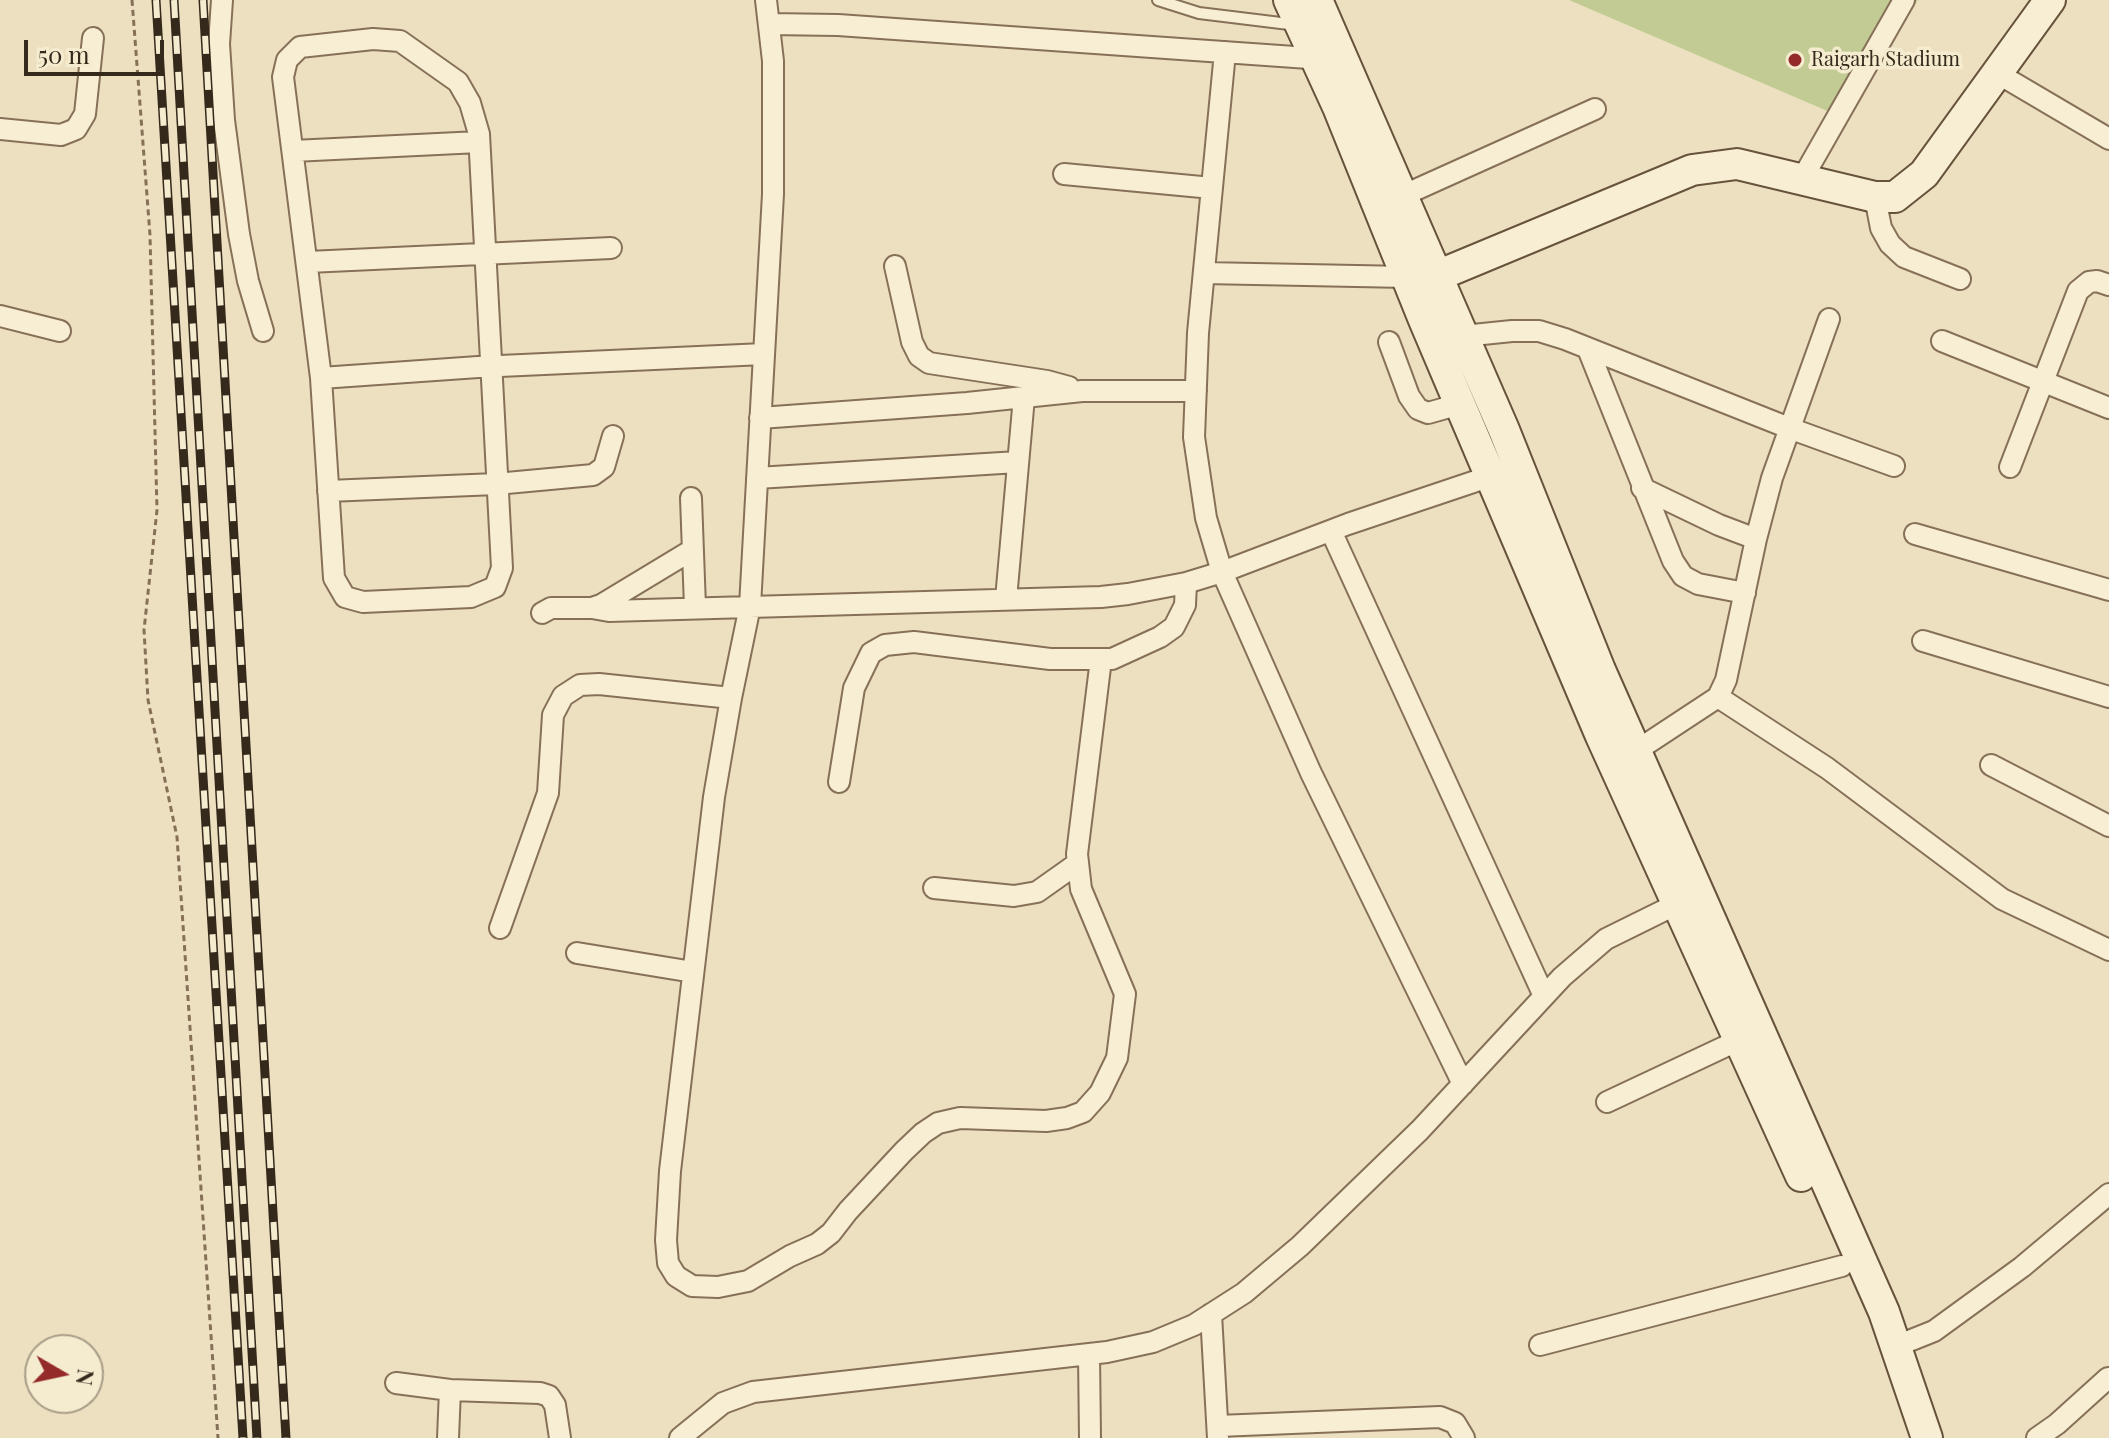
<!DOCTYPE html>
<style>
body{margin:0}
#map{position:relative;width:2109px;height:1438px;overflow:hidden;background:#ede0c0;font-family:"Playfair Display",serif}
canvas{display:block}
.north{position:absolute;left:24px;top:1334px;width:80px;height:80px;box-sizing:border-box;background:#f5ebcf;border:2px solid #a89d87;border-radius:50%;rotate:99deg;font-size:22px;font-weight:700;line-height:32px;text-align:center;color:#35291c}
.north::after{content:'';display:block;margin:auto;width:28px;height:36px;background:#942a29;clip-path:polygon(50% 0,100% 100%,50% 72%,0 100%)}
.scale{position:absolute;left:24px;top:40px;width:140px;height:36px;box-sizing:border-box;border:4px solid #35291c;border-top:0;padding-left:10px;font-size:24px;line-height:28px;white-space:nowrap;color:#35291c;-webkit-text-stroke:6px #f5ebcf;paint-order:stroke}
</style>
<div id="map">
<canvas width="2109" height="1438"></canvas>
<div class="north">N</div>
<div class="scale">50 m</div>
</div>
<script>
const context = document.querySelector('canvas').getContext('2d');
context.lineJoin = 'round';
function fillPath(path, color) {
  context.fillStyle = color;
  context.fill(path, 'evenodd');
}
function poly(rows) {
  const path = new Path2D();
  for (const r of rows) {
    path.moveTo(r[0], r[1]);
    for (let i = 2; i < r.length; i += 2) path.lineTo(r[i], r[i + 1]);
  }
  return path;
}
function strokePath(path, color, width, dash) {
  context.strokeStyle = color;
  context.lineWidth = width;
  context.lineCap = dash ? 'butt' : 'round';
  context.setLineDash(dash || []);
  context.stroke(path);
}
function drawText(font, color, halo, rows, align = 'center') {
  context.font = font + ' "Playfair Display",serif';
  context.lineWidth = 7;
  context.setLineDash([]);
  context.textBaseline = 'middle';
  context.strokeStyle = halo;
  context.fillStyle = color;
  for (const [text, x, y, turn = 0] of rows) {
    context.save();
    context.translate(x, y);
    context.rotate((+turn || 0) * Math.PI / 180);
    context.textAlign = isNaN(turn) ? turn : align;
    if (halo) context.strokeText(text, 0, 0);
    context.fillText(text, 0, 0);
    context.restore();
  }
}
fillPath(poly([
 [1569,0,1918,0,1846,119]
]), '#c3cb94');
const lane = poly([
 [1158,0,1199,13,1297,25]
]);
const street = poly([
 [222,0,219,44,224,120,239,234,248,281,263,331],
 [766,0,773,61,773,194,750,606,731,698,714,797,670,1171,666,1240,668,1263,676,1276,692,1286,718,1287,748,1281,790,1256,817,1244,831,1233,848,1211,904,1151,923,1133,938,1123,960,1118,1046,1121,1067,1118,1083,1112,1100,1093,1117,1058,1125,994,1081,889,1077,854,1101,659],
 [769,24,838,25,1323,59],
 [373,39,400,41,458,82,470,103,479,134,502,568,495,587,471,597,363,602,345,597,334,578,321,378,283,77,287,60,300,47,373,39],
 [1225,52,1198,333,1194,437,1206,518,1222,572,1311,773,1463,1084],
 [1997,73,2109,139],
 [0,129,61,135,76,129,85,114,93,38],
 [293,151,479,142],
 [1064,174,1212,188],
 [1802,179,1904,0],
 [1875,197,1881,228,1890,244,1904,257,1960,279],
 [1393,200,1595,109],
 [308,262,611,248],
 [895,266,912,342,919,356,929,363,1047,381,1069,387],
 [1204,273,1407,277],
 [0,316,60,331],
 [1463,336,1512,331,1539,331,1565,339,1789,428,1894,466],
 [1942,341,2109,408],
 [1389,342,1409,396,1418,409,1428,413,1460,404],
 [1588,349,1673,561,1683,576,1698,584,1745,593],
 [321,378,478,367,764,354],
 [760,418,967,403,1082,391,1196,391],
 [2010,467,2078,291,2089,282,2097,281,2109,285],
 [757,478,1018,462],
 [1642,488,1719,525,1756,539],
 [328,491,496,484,593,475,604,467,613,436],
 [691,498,695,607],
 [1331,531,1544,996],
 [1915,534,2109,590],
 [1006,599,1024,397],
 [592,608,609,611,1101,597,1128,594,1186,583,1222,572,1348,524,1491,476],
 [542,613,551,608,592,608,601,605,692,550],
 [1923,641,2109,697],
 [1718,697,1827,768,2002,899,2109,950],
 [1636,751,1718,697,1726,680,1756,539,1772,478,1829,319],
 [1991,765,2109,826],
 [839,782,854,688,871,653,885,645,914,642,1050,659,1112,659,1160,637,1174,627,1185,605,1186,583],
 [934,888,1014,896,1037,892,1078,863],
 [500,928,548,793,553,715,563,696,580,685,599,684,731,698],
 [577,953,693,972],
 [1607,1102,1739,1040],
 [1211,1314,1218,1438],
 [1540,1345,1842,1266],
 [1894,1347,1934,1331,2022,1267,2109,1194],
 [1089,1354,1090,1438],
 [396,1383,450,1390,540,1393,549,1396,555,1405,560,1438],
 [1218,1426,1440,1417,1455,1423,1464,1438],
 [448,1438,450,1390],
 [680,1438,723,1403,753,1392,1107,1352,1153,1342,1194,1325,1244,1293,1300,1246,1420,1130,1562,977,1606,939,1687,899],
 [2037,1438,2057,1424,2108,1378]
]);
const secondary = poly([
 [1289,0,1338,107,1424,320,1601,736,1801,1176],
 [1317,0,1504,430,1600,670,1884,1312,1927,1438],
 [1420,283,1692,170,1737,164,1875,197,1895,197,1924,174,2050,0]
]);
strokePath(lane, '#867158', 14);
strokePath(street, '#867158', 24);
strokePath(secondary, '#67523c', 34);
strokePath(poly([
 [132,0,150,235,157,510,144,630,148,700,177,837,218,1438]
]), '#867158', 3, [6, 4]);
strokePath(lane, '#f8eed3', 10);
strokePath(street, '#f8eed3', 20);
strokePath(secondary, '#f8eed3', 30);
const rail = poly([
 [156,0,243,1438],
 [174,0,257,1438],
 [203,0,286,1438]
]);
strokePath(rail, '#35291c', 9);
strokePath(rail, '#f5ebcf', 6, [18]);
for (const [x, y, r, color] of [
 [1795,60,8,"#942a29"]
]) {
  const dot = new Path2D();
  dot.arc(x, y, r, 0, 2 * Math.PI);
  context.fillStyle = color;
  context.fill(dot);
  strokePath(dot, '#f5ebcf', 3);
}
drawText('20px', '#35291c', '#f5ebcf', [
 ["Raigarh Stadium",1811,60]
], 'left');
</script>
